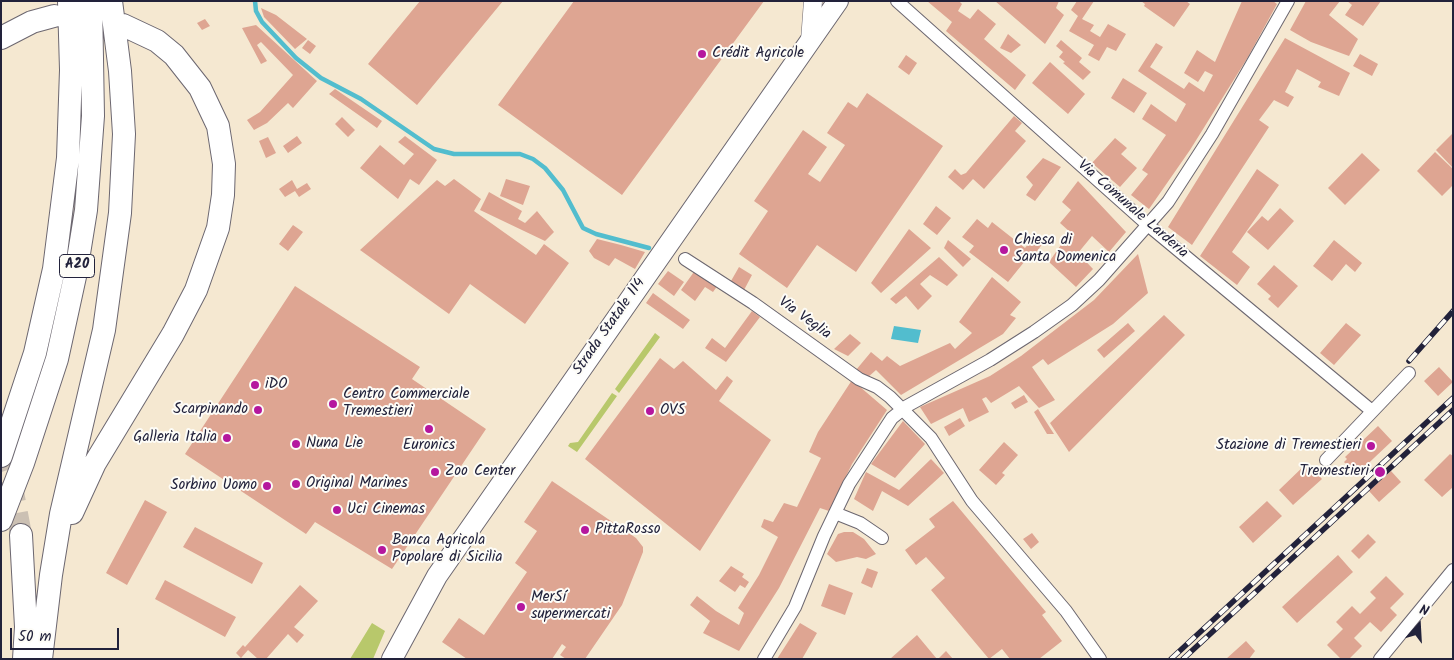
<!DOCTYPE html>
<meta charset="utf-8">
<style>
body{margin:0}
#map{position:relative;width:1454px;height:660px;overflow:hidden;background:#f5e8d1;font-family:Kalam,sans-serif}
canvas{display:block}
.frame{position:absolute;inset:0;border:2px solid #22223b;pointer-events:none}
.north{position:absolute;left:1394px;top:600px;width:50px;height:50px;-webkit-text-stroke:4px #fdfcf7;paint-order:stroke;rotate:19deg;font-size:14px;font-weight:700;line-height:20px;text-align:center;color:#22223b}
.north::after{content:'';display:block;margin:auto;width:18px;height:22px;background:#22223b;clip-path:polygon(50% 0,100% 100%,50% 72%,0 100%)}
.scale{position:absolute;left:10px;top:628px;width:109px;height:22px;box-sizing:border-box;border:2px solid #22223b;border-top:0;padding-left:6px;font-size:15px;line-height:18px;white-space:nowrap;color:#22223b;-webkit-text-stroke:4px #fdfcf7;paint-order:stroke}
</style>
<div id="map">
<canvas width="1454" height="660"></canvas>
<div class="frame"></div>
<div class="north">N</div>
<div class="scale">50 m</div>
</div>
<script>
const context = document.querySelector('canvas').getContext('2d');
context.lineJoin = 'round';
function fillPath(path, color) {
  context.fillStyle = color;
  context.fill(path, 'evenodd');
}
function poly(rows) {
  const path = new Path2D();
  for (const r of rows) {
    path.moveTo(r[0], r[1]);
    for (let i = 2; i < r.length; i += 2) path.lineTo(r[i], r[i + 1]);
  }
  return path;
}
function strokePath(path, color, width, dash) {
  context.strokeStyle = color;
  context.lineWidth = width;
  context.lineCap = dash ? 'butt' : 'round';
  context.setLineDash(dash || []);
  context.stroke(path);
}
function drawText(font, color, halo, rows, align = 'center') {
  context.font = font + ' Kalam,sans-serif';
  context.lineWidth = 4;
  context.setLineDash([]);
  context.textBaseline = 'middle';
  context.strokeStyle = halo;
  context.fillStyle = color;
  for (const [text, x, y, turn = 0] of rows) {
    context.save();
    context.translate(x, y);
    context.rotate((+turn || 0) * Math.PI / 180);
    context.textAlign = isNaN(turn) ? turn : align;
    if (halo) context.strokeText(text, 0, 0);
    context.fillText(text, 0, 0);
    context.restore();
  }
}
fillPath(poly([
 [655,333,660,337,619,393,615,389],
 [612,393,617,396,577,452,568,446,570,443,578,442],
 [372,623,385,631,373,659,350,659]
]), '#b8c86b');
fillPath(poly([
 [894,326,921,330,918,343,891,339]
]), '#52bdce');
strokePath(poly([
 [255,1,256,11,262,22,296,58,321,78,361,99,434,149,454,154,520,154,533,159,545,168,563,190,583,228,596,234,649,248]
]), '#52bdce', 4.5);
fillPath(poly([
 [420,1,503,1,417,105,368,64],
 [574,1,764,1,622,195,498,105],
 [927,1,959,1,962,4,958,11,970,19,978,9,996,24,984,39,1026,75,1015,90,946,31,952,22],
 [995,1,1059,1,1056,8,1064,15,1045,44],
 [1077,1,1094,1,1082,19,1094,25,1090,31,1100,37,1108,24,1126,34,1116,51,1107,47,1099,61,1088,55,1094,45,1069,31,1078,16,1071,10],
 [1141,1,1186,1,1190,4,1174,27,1144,6,1145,4],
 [1242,1,1273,1,1277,4,1248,57,1190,150,1149,209,1131,195,1148,174,1142,170,1166,135,1142,119,1151,104,1176,122,1186,104,1138,71,1156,43,1163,47,1150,67,1184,89,1189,82,1204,92,1213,75,1205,71,1198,82,1184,73,1197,50,1215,62],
 [1306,1,1340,1,1329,15,1358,39,1349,56,1311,42,1290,30],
 [1347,1,1381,1,1363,26,1345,15,1352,5],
 [261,8,276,15,307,39,295,49,264,17],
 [205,19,210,26,202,30,197,23],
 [256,25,317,81,293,108,288,103,267,123,254,130,247,120,260,112,293,75,261,42,257,45,267,61,261,64,242,28],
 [1008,34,1021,45,1011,53,1000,48],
 [1285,38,1350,73,1339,96,1318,87,1321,82,1297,69,1285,92,1294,97,1288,107,1274,100,1259,120,1269,127,1192,245,1168,227],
 [308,40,316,46,310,54,302,48],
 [1061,40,1082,58,1079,62,1091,72,1083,80,1063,63,1065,62,1059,57,1063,52,1056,46],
 [1360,54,1378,64,1372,76,1353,66],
 [906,55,917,63,909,75,898,67],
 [1050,62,1085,94,1068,114,1032,83],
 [1123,78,1147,93,1134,113,1111,98],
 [335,89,382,121,377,128,329,94],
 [867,93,943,146,856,272,817,245,787,288,739,254,768,211,754,201,803,130,827,147,808,174,820,182,845,145,827,133,848,102,857,108],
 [1014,116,1022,123,1015,131,1026,141,984,189,973,179,963,190,948,177,955,169,961,175,966,173],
 [342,117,355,130,348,137,335,124],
 [1453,133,1453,168,1436,150],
 [297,136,302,143,288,153,283,146],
 [405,136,437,160,419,185,410,179,398,199,360,168,380,145,404,165,414,154,398,142],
 [268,137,276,153,266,158,259,141],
 [1115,138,1127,148,1121,154,1137,168,1120,187,1092,163],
 [1435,152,1453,169,1453,185,1442,196,1417,171],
 [1362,153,1380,170,1345,205,1328,188],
 [1043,158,1061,167,1035,201,1026,195,1033,185,1026,177],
 [1257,169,1279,185,1232,252,1250,267,1237,285,1200,256],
 [454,179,481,199,474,211,536,255,544,244,569,263,525,324,470,284,449,314,360,250,437,180,445,186],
 [506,179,530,186,523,205,500,196],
 [292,180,297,189,307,183,311,189,299,197,295,191,285,197,279,189],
 [1078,181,1126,232,1109,252,1092,236,1078,253,1093,269,1076,287,1049,262,1070,232,1060,223,1071,210,1062,202],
 [489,192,522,211,518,219,525,223,537,211,554,232,545,241,480,210],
 [936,206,951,218,937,235,923,224],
 [1280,208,1294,221,1268,250,1247,232,1262,216,1268,221],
 [977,219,988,228,992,222,1025,248,1034,237,1043,243,1035,254,1033,251,1008,282,969,252,974,246,962,237],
 [293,225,303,232,288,251,279,244],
 [909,229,931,248,881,293,871,283],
 [597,239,621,245,645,252,635,269,615,258,609,266,594,258,589,251],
 [948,240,971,259,963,267,944,248],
 [1334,240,1362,263,1355,272,1346,264,1332,281,1313,266],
 [1138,254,1148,293,1113,324,1048,365,1043,359,1032,367,1055,400,1039,408,1019,386,991,403,986,397,982,399,989,412,969,422,963,408,931,424,920,407,990,376,1021,356,1094,300],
 [939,257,958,275,947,286,930,275,920,284,932,296,918,310,906,296,896,304,890,299],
 [1274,265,1298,286,1278,308,1268,299,1271,296,1257,284],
 [739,267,752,275,744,290,731,281],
 [696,269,718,285,713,292,705,287,695,301,681,290],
 [668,271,684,282,674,296,658,284],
 [992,277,1021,302,1010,315,1016,318,1003,334,901,395,876,370,867,378,856,370,871,352,882,361,887,356,900,366,950,343,955,349,972,333,959,322],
 [295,286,420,367,412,379,486,429,392,569,315,522,306,534,185,454],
 [653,293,690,320,683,329,646,303],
 [752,311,760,317,726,362,705,348,712,338,725,348],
 [1164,315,1185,335,1069,452,1050,423],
 [1128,323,1135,331,1104,358,1097,350],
 [1346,323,1361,335,1334,365,1320,353],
 [850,334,861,343,848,356,834,349],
 [660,358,674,369,683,361,716,390,727,376,733,381,719,401,771,440,700,551,585,459],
 [1439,367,1453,382,1438,396,1424,381],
 [852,380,887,410,852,464,829,511,820,508,779,588,739,651,703,633,710,621,690,605,697,596,716,611,739,625,744,613,738,608,759,575,778,537,761,527,764,519,773,522,784,503,797,507,821,458,809,452,818,432],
 [1024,395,1028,402,1015,409,1011,403],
 [1038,409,1054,434,1047,434,1034,412],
 [960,418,965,426,949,436,944,427],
 [903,421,925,444,895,478,871,464],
 [1378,426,1392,441,1356,475,1344,462,1347,459,1345,457],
 [1004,442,1018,455,1002,473,1005,475,996,485,979,470],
 [1450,454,1453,456,1453,487,1442,497,1424,480],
 [931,459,944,473,908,506,882,491,873,511,854,499,866,472,899,490],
 [1307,463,1322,479,1293,505,1279,490],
 [1391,471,1401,482,1379,502,1369,491],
 [552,481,636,538,643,547,643,552,622,605,585,659,566,659,560,655,566,647,562,644,552,659,467,659,442,642,459,618,484,635,527,572,515,563,537,531,524,522],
 [145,500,167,512,127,585,106,573],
 [953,501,1046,612,1042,615,1062,641,1039,659,1010,659,1002,649,989,659,931,590,945,578,926,557,916,565,905,550,935,527,929,519],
 [1267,501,1282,516,1253,543,1239,527],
 [195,527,263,563,252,584,183,547],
 [844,532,853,532,864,539,876,554,866,559,857,557,836,562,827,554,838,534],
 [1032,533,1039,542,1031,549,1023,539],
 [1368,534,1376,542,1359,559,1351,551],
 [1338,555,1353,572,1297,623,1282,607],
 [731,566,744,574,742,577,749,582,745,588,740,585,735,592,719,581],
 [867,568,878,572,872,588,861,583],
 [1386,576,1404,594,1390,608,1397,615,1381,632,1370,622,1354,638,1362,646,1349,659,1341,659,1327,645,1343,629,1336,622,1352,606,1360,614,1376,598,1370,592],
 [165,580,236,617,225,637,155,599],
 [829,584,853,593,845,615,821,606],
 [300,585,318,601,294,627,304,635,297,643,288,634,266,659,258,659,248,650,241,658,236,653,243,645,245,647],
 [800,623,817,633,802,659,777,659],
 [917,635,937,659,890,659],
 [1246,641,1255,651,1249,659,1226,659],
 [946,651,953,659,938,659]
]), '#dea592');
strokePath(poly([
 [1,449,10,476,21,535]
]), '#cbc0b3', 22, [22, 11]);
const street = poly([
 [897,1,1149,226,1372,411],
 [685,259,753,303,859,379,877,387,890,397,931,438,972,501,1066,611,1100,659],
 [1326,460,1409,373],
 [835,513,860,523,882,538],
 [764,659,795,607,824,536,849,484,892,418,907,406,990,360,1034,332,1072,305,1099,280,1168,202,1212,134,1288,1],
 [1380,659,1453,570]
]);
const secondary = poly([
 [810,41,813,1]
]);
const primary = poly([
 [392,659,437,576,838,1]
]);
const highway = poly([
 [1,38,32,22,54,16],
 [1,456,35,353,54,269,68,158,71,70,69,1],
 [72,513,95,463,173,334,196,290,218,228,223,195,224,164,218,126,200,88,174,55,157,41,123,25],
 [1,520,23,463,57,359,76,272,86,210,93,116,91,1],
 [21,535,26,627,24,659],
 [41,659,51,575,61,514,104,330,120,213,124,134,120,71,111,1]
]);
strokePath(street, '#6c6770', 14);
strokePath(secondary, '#6c6770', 19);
strokePath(primary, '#6c6770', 22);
strokePath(highway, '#6c6770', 24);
strokePath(street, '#fff', 12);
strokePath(secondary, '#fff', 18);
strokePath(primary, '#fff', 20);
strokePath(highway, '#fff', 22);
const rail = poly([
 [1409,361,1453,311],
 [1171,659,1453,398],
 [1183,659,1453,410]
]);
strokePath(rail, '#22223b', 5.5);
strokePath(rail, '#fdfcf7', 4, [11]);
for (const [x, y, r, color] of [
 [702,54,5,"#b5179e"],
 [1004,250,5,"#b5179e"],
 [255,385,5,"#b5179e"],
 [333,404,5,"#b5179e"],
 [258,410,5,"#b5179e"],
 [650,411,5,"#b5179e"],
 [429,429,5,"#b5179e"],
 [227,438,5,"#b5179e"],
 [296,444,5,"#b5179e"],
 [1371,446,5,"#b5179e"],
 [435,472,5,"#b5179e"],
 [1380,472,6,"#b5179e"],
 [296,484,5,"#b5179e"],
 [267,486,5,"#b5179e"],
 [337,510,5,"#b5179e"],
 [585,530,5,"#b5179e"],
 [382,550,5,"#b5179e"],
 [521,607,5,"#b5179e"]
]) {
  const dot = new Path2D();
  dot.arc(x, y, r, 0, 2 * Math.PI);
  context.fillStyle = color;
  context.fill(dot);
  strokePath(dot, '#fdfcf7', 2);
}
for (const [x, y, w] of [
 [77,266,35]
]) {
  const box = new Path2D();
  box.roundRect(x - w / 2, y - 11.5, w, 23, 4);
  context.fillStyle = '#fdfcf7';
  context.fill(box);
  strokePath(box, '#22223b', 1);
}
drawText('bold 14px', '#22223b', null, [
 ["A20",77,266]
]);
drawText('15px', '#22223b', '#fdfcf7', [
 ["Crédit Agricole",712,54],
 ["Chiesa di",1014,241],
 ["Santa Domenica",1014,258],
 ["iDO",265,385],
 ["Centro Commerciale",343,395],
 ["Tremestieri",343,412],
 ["Scarpinando",248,410,"right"],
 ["OVS",660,411],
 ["Galleria Italia",217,438,"right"],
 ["Nuna Lie",306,444],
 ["Euronics",429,446,"center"],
 ["Stazione di Tremestieri",1361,446,"right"],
 ["Zoo Center",445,472],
 ["Tremestieri",1369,472,"right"],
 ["Original Marines",306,484],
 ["Sorbino Uomo",257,486,"right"],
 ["Uci Cinemas",347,510],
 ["PittaRosso",595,530],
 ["Banca Agricola",392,541],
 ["Popolare di Sicilia",392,558],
 ["MerSí",531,598],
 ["supermercati",531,615]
], 'left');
drawText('15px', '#22223b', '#fdfcf7', [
 ["Via Comunale Larderia",1132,210,41],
 ["Via Veglia",804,319,36],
 ["Strada Statale 114",610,327,-55]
]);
</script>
